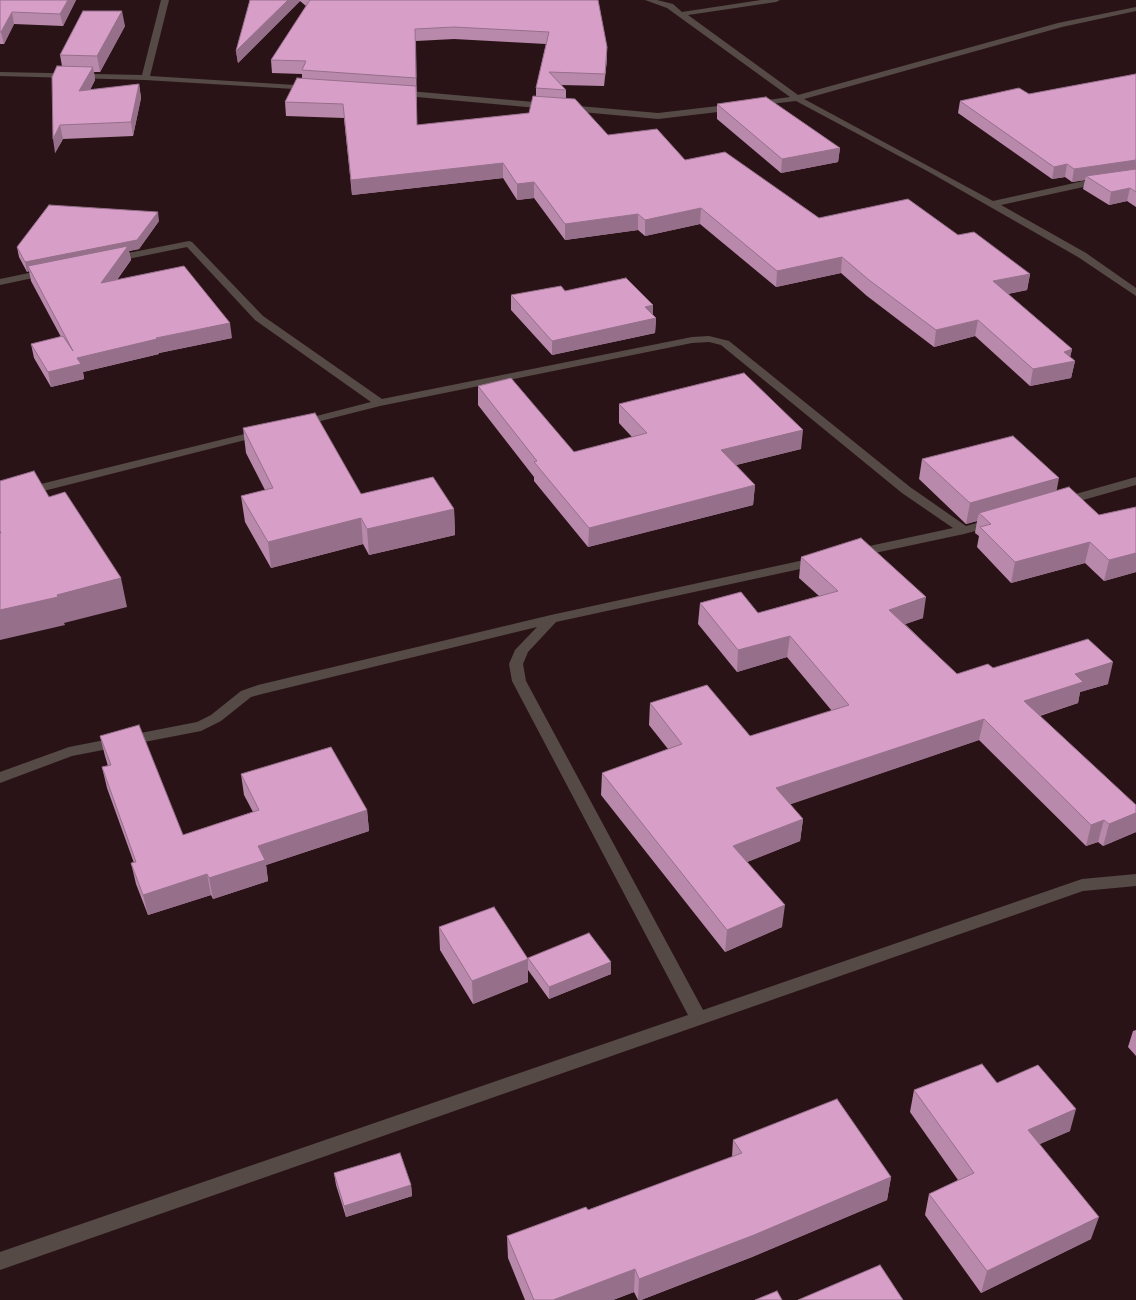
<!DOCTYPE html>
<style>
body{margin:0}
canvas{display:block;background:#2a1317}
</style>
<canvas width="1136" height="1300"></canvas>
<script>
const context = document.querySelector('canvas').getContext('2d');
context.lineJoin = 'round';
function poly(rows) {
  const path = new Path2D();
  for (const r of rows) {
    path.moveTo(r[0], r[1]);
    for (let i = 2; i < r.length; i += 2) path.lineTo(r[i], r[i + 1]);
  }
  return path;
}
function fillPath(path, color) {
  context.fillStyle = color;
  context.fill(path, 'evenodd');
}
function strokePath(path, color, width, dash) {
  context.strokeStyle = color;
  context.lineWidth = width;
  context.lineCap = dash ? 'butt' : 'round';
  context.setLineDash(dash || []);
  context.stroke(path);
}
fillPath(poly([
 [161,0,169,0,150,76,311,86,315,88,311,90,145,80,0,76,0,72,142,75,161,0],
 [645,0,657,0,673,4,682,12,761,0,780,0,776,2,688,15,798,95,1058,23,1136,7,1136,11,1062,27,804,99,993,201,1088,180,1136,173,1136,179,1088,186,1001,205,1086,253,1136,288,1136,296,1078,257,929,172,796,101,753,106,753,102,790,97,667,8,645,0],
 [398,90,658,113,735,104,739,107,735,110,658,119,395,95,394,93,398,90],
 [189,241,192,242,263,316,382,399,692,337,709,336,729,341,910,487,966,526,994,518,1000,522,998,525,964,534,856,557,851,556,850,553,851,550,953,528,902,493,721,345,709,342,692,343,380,406,301,426,297,425,295,423,297,421,371,402,255,320,187,247,113,262,108,259,113,256,189,241],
 [48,269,53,272,52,274,0,285,0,279,48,269],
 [261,430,265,431,267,433,265,435,0,502,0,494,261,430],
 [1136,477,1136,485,1062,506,1056,502,1058,499,1136,477],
 [818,557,824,561,823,564,556,622,528,652,523,664,526,681,703,1010,1082,879,1136,874,1136,886,1083,891,0,1270,0,1252,688,1015,512,681,509,664,515,650,537,627,262,694,251,697,221,721,201,731,72,756,0,783,0,772,69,747,197,722,211,715,241,691,258,685,551,615,818,557]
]), '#554a45');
fillPath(poly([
 [0,0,76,0,63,26,14,24,4,44,0,44],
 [250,0,598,0,607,47,607,59,604,86,561,85,566,90,566,98,608,135,685,160,819,218,958,235,1030,274,1027,290,1008,294,1072,349,1070,357,1075,361,1071,378,1030,386,975,336,934,347,867,296,841,273,776,287,700,224,645,236,638,230,565,240,534,198,517,200,503,178,352,195,344,118,286,116,285,102,302,78,302,74,272,73,271,60,306,6,300,1,238,63,236,51],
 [454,39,546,44,536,88,536,96,529,113,417,125,416,41],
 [125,26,100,72,94,72,95,80,90,90,139,84,141,98,133,136,63,139,55,153,62,66,60,55],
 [1136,74,1136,207,1127,201,1109,205,1083,189,1085,180,1072,182,1065,177,1052,179,958,113,960,101,1029,94],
 [717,104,840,148,838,162,781,173,717,119],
 [159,221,139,249,129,251,131,260,117,280,232,338,159,353,159,354,83,372,84,379,51,387,34,358,31,344,61,337,31,281,29,271,27,272,19,257,17,247],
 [565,291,653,305,653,315,656,318,655,333,552,355,511,310,511,295],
 [478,386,574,452,632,437,619,423,619,404,801,449,736,465,755,485,753,505,588,547,534,481,534,477,478,405],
 [243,428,361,494,454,509,455,535,369,555,363,544,271,568,245,522,241,496,265,490,246,453],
 [922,459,1056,491,1099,515,1136,507,1136,572,1104,581,1085,563,1011,583,977,547,979,536,975,533,977,521,966,524,919,479],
 [801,557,923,618,905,624,957,674,993,668,1108,684,1080,692,1078,703,1040,716,1136,832,1103,846,1098,842,1086,846,979,740,790,804,803,819,800,841,747,862,782,927,725,952,601,795,602,773,668,749,649,725,650,703,750,736,832,711,787,657,737,672,698,624,700,603,758,613,819,596,799,578],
 [100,736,183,835,253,812,244,795,241,774,367,810,369,831,266,865,268,881,213,899,211,895,148,915,136,884,131,863,134,863,107,788,102,767,108,766,105,756],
 [439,927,528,959,528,982,473,1004,440,950],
 [528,958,611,974,549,999,528,970],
 [1136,1030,1136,1056,1128,1047,1133,1031],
 [997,1083,1070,1131,1039,1144,1091,1239,981,1293,925,1215,929,1194,958,1180,910,1112,914,1090],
 [733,1140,891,1177,887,1200,752,1257,641,1300,638,1300,634,1292,613,1300,525,1300,508,1258,507,1236,588,1210,732,1157],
 [334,1173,411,1185,412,1196,346,1217,336,1185]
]), '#b989ab');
fillPath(poly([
 [68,0,76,0,63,26,60,14],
 [288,0,299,0,300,1,238,63,236,51],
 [122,11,125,26,100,72,97,56],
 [12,12,14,24,4,44,1,32],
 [607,47,607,59,604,86,605,74],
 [93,67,95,80,82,105,79,91],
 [139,84,141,98,133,136,131,122],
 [60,125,63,139,55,153,53,139],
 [840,148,838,162,781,173,782,159],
 [1136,160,1136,172,1086,176,1085,180,1072,182,1074,169],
 [503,163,503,178,352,195,351,180],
 [1067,164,1065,177,1052,179,1054,167],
 [534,182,534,198,517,200,517,184],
 [1130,188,1127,201,1109,205,1111,192],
 [701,208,700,224,645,236,645,220],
 [158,212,159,221,139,249,129,251,131,260,104,297,28,266,29,271,27,272,25,262],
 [638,214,638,230,565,240,565,224],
 [842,257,841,273,776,287,777,271],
 [1030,274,1027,290,991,297,993,281],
 [653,305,653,319,656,318,655,333,552,355,552,341,645,307],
 [978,320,975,336,934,347,936,330],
 [230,323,232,338,159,353,159,354,83,372,84,379,51,387,48,372,77,358,156,338],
 [1072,349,1069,362,1075,361,1071,378,1030,386,1033,369,1064,352],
 [803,430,801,449,720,469,721,450],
 [1059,478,1055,499,979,513,977,521,966,524,970,503],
 [755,485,753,505,588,547,589,528],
 [454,509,455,535,369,555,367,529],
 [361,518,363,544,271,568,268,542],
 [1090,542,1085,563,1011,583,1015,562],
 [1136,553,1136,572,1104,581,1109,560],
 [121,578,127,607,64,623,65,625,0,640,0,610],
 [926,597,923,618,886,631,889,610],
 [790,636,787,657,737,672,738,650],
 [1113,662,1108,684,1080,692,1078,703,1019,722,1024,701,1075,674],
 [984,719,979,740,774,810,776,788],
 [367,810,369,831,266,865,268,881,213,899,209,878,258,846],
 [1136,813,1136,832,1103,846,1109,824],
 [803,819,800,841,732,868,733,846],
 [1104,820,1098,842,1086,846,1091,825],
 [207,874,211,895,148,915,143,895],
 [785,905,782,927,725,952,727,930],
 [528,959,528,982,473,1004,472,981],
 [611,962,611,974,549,999,549,987],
 [1076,1109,1070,1131,1022,1152,1028,1130],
 [891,1177,887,1200,752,1257,641,1300,638,1300,639,1279],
 [411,1185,412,1196,346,1217,344,1206],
 [1099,1217,1091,1239,981,1293,987,1271],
 [635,1269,634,1292,613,1300,553,1300]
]), '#966f8b');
const building = poly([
 [0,0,68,0,60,14,12,12,1,32,0,32,0,0],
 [250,0,288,0,236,51,250,0],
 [310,0,598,0,607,47,605,74,549,72,566,90,536,88,549,32,454,27,415,29,416,78,302,70,306,61,271,60,310,0],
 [83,11,122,11,97,56,60,55,83,11],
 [57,66,93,67,79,91,139,84,131,122,60,125,53,139,52,77,57,66],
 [1136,74,1136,160,1074,169,1067,164,1054,167,960,101,1019,88,1029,94,1136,74],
 [297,78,416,86,417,125,529,113,533,96,575,99,608,135,657,129,685,160,725,152,819,218,908,199,958,235,974,232,1030,274,993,281,1072,349,1064,352,1075,361,1033,369,978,320,936,330,869,280,842,257,777,271,701,208,645,220,638,214,565,224,534,182,517,184,503,163,351,180,343,104,285,102,297,78],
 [766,97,840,148,782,159,717,104,766,97],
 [1136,169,1136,192,1130,188,1111,192,1086,176,1136,169],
 [49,205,158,212,137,240,25,262,17,247,49,205],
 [128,246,101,283,184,266,230,323,156,338,157,339,77,358,81,364,48,372,31,344,63,336,73,351,28,266,128,246],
 [626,278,653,305,645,307,656,318,552,341,511,295,561,286,565,291,626,278],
 [744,373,803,430,721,450,755,485,589,528,534,462,537,461,478,386,511,378,574,452,647,433,619,404,744,373],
 [315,413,361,494,433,477,454,509,367,529,361,518,268,542,241,496,273,488,243,428,315,413],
 [1013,436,1059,478,970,503,922,459,1013,436],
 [34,471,49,497,65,492,121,578,57,595,58,597,0,610,0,533,1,533,0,531,0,481,34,471],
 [1069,487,1099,515,1136,507,1136,553,1109,560,1090,542,1015,562,980,527,991,524,979,513,1069,487],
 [861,538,926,597,889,610,957,674,988,664,993,668,1088,639,1113,662,1075,674,1083,682,1024,701,1136,805,1136,813,1109,824,1104,820,1091,825,984,719,776,788,803,819,733,846,785,905,727,930,602,773,682,744,650,703,707,685,750,736,849,705,790,636,738,650,700,603,741,592,758,613,838,591,801,557,861,538],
 [139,725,183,835,259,810,241,774,331,747,367,810,258,846,265,860,209,878,207,874,143,895,131,863,136,862,102,767,111,765,100,736,139,725],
 [494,907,528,959,472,981,439,927,494,907],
 [589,933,611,962,549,987,528,958,589,933],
 [982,1064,997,1083,1038,1065,1076,1109,1028,1130,1099,1217,987,1271,929,1194,974,1173,914,1090,982,1064],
 [837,1099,891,1177,754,1235,639,1279,635,1269,553,1300,534,1300,507,1236,586,1207,588,1210,742,1153,733,1140,837,1099],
 [400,1153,411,1185,344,1206,334,1173,400,1153],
 [880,1265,903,1300,798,1300,880,1265],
 [777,1291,782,1300,755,1300,777,1291]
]);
fillPath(building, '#d79fc7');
strokePath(building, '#966f8b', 1);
</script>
